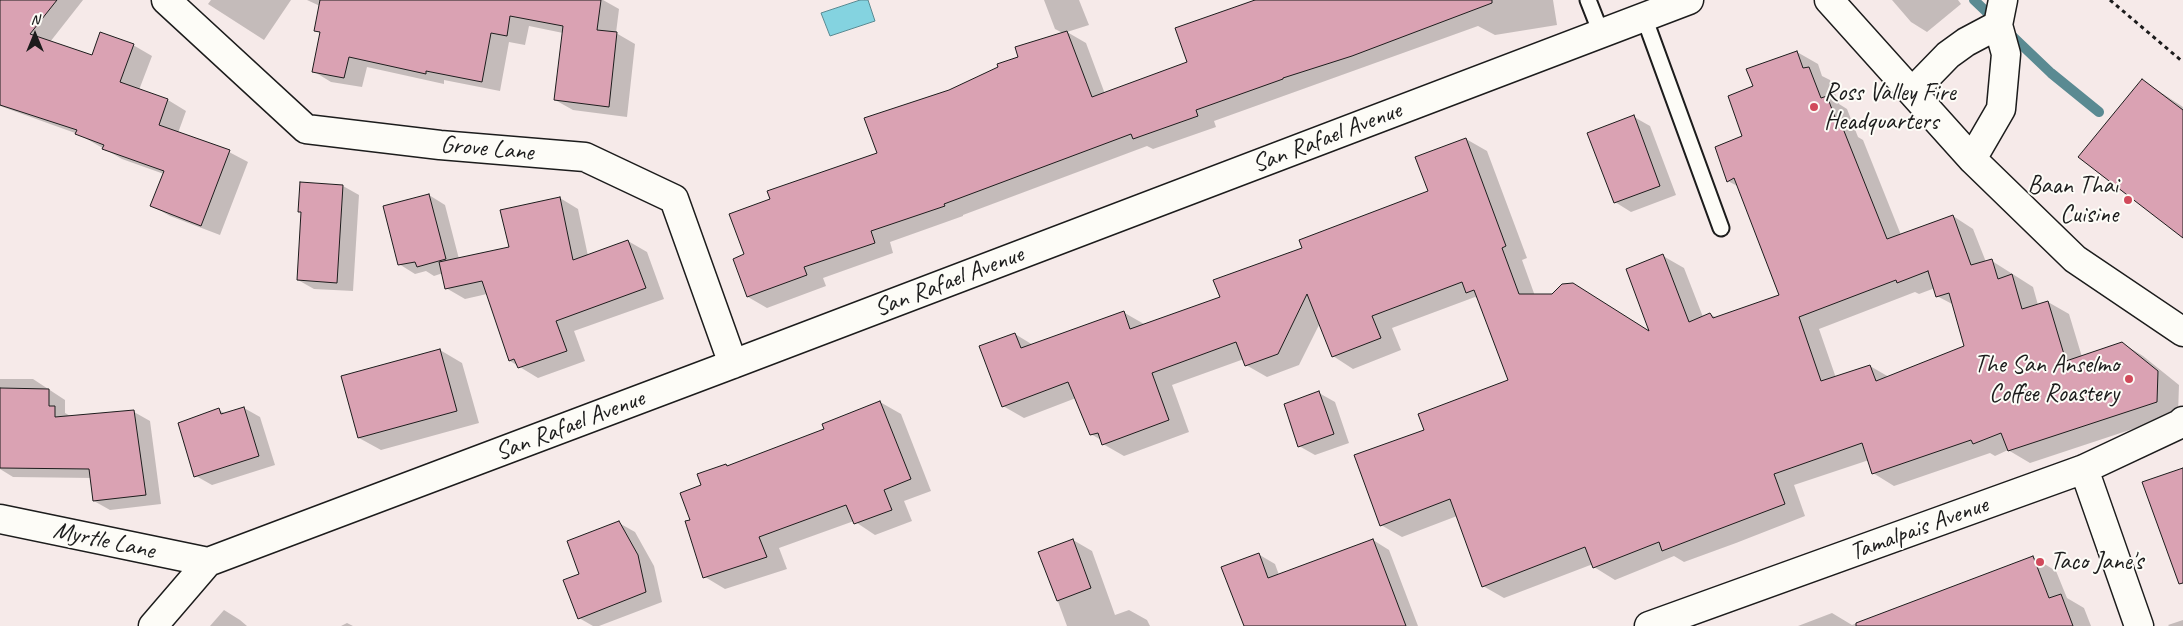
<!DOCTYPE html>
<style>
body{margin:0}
#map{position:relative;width:2183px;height:626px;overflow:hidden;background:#f6eae9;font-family:Caveat,sans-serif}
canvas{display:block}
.north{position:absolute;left:10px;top:10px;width:50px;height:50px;-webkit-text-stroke:4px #fdfcf7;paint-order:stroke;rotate:0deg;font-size:14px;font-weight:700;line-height:20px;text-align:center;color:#1c1c1c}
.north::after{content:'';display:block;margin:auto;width:18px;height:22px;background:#1c1c1c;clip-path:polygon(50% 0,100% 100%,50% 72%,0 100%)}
</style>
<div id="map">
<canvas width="2183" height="626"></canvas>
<div class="north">N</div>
</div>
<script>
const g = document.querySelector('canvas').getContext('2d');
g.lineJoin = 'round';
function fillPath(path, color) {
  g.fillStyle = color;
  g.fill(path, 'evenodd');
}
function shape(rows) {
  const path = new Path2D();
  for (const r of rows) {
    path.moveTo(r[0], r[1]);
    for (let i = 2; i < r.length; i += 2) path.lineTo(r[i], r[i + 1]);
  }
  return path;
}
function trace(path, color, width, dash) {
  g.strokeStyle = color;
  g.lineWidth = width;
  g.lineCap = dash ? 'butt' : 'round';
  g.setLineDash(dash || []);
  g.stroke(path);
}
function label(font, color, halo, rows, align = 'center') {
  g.font = font + ' Caveat,sans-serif';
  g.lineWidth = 4;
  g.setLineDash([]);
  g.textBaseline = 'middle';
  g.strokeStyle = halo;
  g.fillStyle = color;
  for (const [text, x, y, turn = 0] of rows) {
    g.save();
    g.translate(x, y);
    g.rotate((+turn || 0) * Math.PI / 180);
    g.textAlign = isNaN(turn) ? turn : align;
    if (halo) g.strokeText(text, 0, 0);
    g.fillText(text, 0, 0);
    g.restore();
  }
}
const water = shape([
 [860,0,868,0,875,21,830,36,821,13,860,0]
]);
const shadow = shape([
 [8,0,83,0,50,42,93,56,133,45,152,56,139,90,168,100,186,111,178,133,229,152,248,162,220,235,170,216,152,206,164,174,122,159,78,134,0,106,0,10],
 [211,0,291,0,264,40,208,4],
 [307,0,603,0,619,9,616,33,635,44,627,117,573,110,555,100,563,33,529,26,525,45,509,42,500,91,444,80,444,84,367,67,362,87,331,82,313,71,321,33,315,30,320,6],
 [1044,0,1079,0,1089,25,1067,32,1086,43,1105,94,1189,62,1259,0,1553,0,1557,25,1495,35,1478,26,1214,121,1216,127,1153,149,1147,146,963,215,963,216,890,242,893,253,823,278,826,286,767,308,748,297,746,255,772,199,878,153,950,92,1020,58,1063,33,1055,29],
 [1892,0,1958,0,1961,4,1927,32,1911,22],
 [1797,52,1818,64,1822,76,1830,80,1839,104,1847,109,1858,137,1863,140,1901,235,1953,216,1973,229,1986,262,1992,261,2033,287,2038,305,2048,302,2069,314,2082,357,2122,343,2143,356,2179,385,2178,414,2030,463,2008,450,1995,456,1990,453,1894,486,1873,473,1869,460,1794,485,1805,516,1736,543,1684,562,1674,556,1615,580,1594,567,1593,564,1504,598,1483,586,1457,516,1402,537,1381,525,1425,430,1510,381,1479,299,1475,297,1392,328,1401,350,1353,369,1333,356,1320,323,1299,365,1267,377,1246,365,1244,359,1172,385,1189,432,1124,456,1103,444,1101,440,1091,434,1076,398,1024,418,1003,406,1015,334,1033,345,1123,312,1144,324,1222,298,1304,248,1429,192,1466,139,1487,151,1527,258,1522,260,1535,296,1651,333,1663,256,1684,268,1703,317,1710,314,1717,318,1781,296,1739,187,1728,181,1744,136,1754,87],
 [1935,288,1937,296,1954,305,1966,347,1889,377,1870,366,1836,378,1819,329,1915,292,1919,294],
 [2142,80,2183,107,2183,236],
 [1634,117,1650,126,1676,195,1631,212,1615,202],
 [343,186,359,195,353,291,314,289,298,280],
 [429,195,445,205,459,259,510,248,560,198,578,209,588,256,628,241,647,252,664,299,574,331,585,361,538,378,510,361,487,294,465,299,446,288,443,273,434,276,426,271,415,274,399,264],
 [440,350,462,363,479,423,381,450,359,438],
 [0,379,33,379,65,400,65,413,72,417,134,412,150,421,161,504,110,510,94,501,92,478,13,477,0,469],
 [1319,393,1335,402,1349,443,1315,455,1299,446],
 [880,402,901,414,931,491,904,501,912,521,875,535,854,521,779,548,787,569,725,589,705,577,691,520,702,486,726,465,729,466,826,430],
 [244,408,260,417,275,465,212,485,196,476,219,410,226,414],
 [619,523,635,532,654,566,662,602,599,626,593,626,579,618,581,574],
 [1073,540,1092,551,1115,615,1129,610,1147,620,1150,626,1067,626,1040,553],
 [1373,540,1389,550,1418,626,1245,626,1258,554,1275,564,1279,575],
 [2033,557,2056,571,2067,598,2084,608,2091,626,1798,626,1832,613,1852,625],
 [224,610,240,620,247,626,210,626],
 [2183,620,2183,626,2169,626,2168,625],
 [347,623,353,626,341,626]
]);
const stream = shape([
 [1974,0,1995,20],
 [2008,32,2051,73,2099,112]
]);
const building = shape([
 [0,0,57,0,30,34,92,55,100,32,134,44,120,82,168,99,159,125,230,150,201,226,150,206,164,171,102,149,104,145,75,134,77,130,0,105,0,0],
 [320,0,601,0,597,30,617,32,609,107,554,100,563,26,510,16,507,36,491,33,482,82,426,71,426,74,349,57,344,78,312,72,320,32,314,31,320,0],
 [1255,0,1492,0,1492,3,1352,56,1283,78,1283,79,1196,110,1198,116,1133,139,1131,134,944,204,945,206,871,231,875,243,804,267,807,275,747,297,733,259,744,254,729,214,770,199,767,191,877,153,864,118,949,90,998,67,997,64,1018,57,1015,47,1067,31,1092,97,1187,62,1175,28,1255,0],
 [1797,51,1803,68,1809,67,1821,98,1827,96,1839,128,1842,126,1887,239,1953,215,1971,265,1992,259,1998,279,2012,274,2022,309,2048,301,2066,361,2122,342,2158,371,2157,402,2008,451,2001,433,1973,444,1971,440,1872,474,1862,443,1774,474,1785,504,1714,531,1662,551,1659,542,1593,568,1585,547,1482,587,1450,499,1380,526,1354,455,1424,430,1418,414,1508,380,1474,290,1466,293,1462,282,1372,316,1381,338,1332,357,1307,294,1278,354,1245,366,1236,342,1152,373,1169,420,1102,445,1098,433,1090,435,1068,382,1002,407,979,346,1015,333,1021,348,1124,311,1130,329,1220,297,1213,280,1302,248,1299,240,1428,191,1415,157,1466,138,1506,246,1502,248,1519,294,1552,294,1562,284,1573,283,1649,331,1626,269,1663,254,1689,322,1710,313,1713,318,1779,295,1734,178,1727,182,1715,147,1742,136,1728,96,1753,86,1746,69,1797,51],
 [1928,271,1936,297,1949,293,1964,346,1876,381,1870,365,1821,381,1799,317,1896,280,1897,283,1928,271],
 [2142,79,2183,110,2183,238,2078,157,2142,79],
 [1634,115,1660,186,1614,203,1587,133,1634,115],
 [300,182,343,185,337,283,297,280,301,212,298,212,300,182],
 [429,194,446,259,417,267,415,262,398,265,383,206,429,194],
 [560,197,573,260,628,240,646,288,556,321,567,351,518,368,514,359,509,361,482,281,445,289,439,262,509,247,500,210,560,197],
 [440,349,457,411,358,438,341,376,440,349],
 [0,388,49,389,49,406,55,406,55,417,134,410,146,495,93,501,89,469,0,468,0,388],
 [1319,391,1334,434,1298,447,1284,404,1319,391],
 [880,401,911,479,884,490,892,510,854,524,846,505,759,537,767,557,703,578,685,521,690,520,680,493,701,485,697,474,726,464,727,466,824,429,822,424,880,401],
 [244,407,259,456,194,477,178,423,219,408,221,414,244,407],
 [2183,468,2183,583,2179,584,2142,482,2183,468],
 [619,521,638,555,646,592,578,619,563,580,579,574,567,541,619,521],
 [1073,539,1091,588,1057,601,1038,552,1073,539],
 [1373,539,1406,626,1244,626,1221,567,1259,553,1268,578,1373,539],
 [2033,556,2049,598,2061,594,2073,626,1856,626,1856,623,2033,556]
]);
const path = shape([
 [2110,0,2183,62]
]);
const lane = shape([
 [1588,0,1601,33],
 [1644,17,1721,228]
]);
const street = shape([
 [166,0,306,129,440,145,585,157,674,199,733,364],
 [2084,469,2139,626],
 [0,519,208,562],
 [153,626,208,562,733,364,1689,0],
 [1649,626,2084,469,2180,424,2183,421]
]);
const secondary = shape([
 [1829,0,1972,159,2075,259,2183,332],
 [1912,92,1948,55,1966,42,1998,25],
 [1972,159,2001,109,2006,54,1998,25,2003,0]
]);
const markers = [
 [1814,107,5,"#d1495b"],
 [2128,200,5,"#d1495b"],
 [2129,379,5,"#d1495b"],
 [2040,562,5,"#d1495b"]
];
const poiNames = [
 ["Ross Valley Fire",1824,93],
 ["Headquarters",1824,122],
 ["Baan Thai",2118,186,"right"],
 ["Cuisine",2118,215,"right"],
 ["The San Anselmo",2119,365,"right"],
 ["Coffee Roastery",2119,394,"right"],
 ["Taco Jane's",2050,562]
];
const streetNames = [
 ["San Rafael Avenue",1327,138,-21],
 ["Grove Lane",487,149,5],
 ["San Rafael Avenue",949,282,-21],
 ["San Rafael Avenue",570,426,-21],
 ["Tamalpais Avenue",1919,529,-20],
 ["Myrtle Lane",104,541,12]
];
fillPath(water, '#84d3e0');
trace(water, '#5a8a92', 1);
fillPath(shadow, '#0003');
trace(stream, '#5a8a92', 10);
fillPath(building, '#daa2b3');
trace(building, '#1c1c1c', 1);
trace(lane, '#1c1c1c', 19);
trace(street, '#1c1c1c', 31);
trace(secondary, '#1c1c1c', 31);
trace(path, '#1c1c1c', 3, [4, 4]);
trace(lane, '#fdfcf7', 15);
trace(street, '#fdfcf7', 28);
trace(secondary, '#fdfcf7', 28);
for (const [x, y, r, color] of markers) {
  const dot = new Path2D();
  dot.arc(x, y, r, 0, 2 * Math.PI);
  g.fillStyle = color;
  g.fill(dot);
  trace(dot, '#fdfcf7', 2);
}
label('25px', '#1c1c1c', '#fdfcf7', poiNames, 'left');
label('25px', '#1c1c1c', '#fdfcf7', streetNames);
</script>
